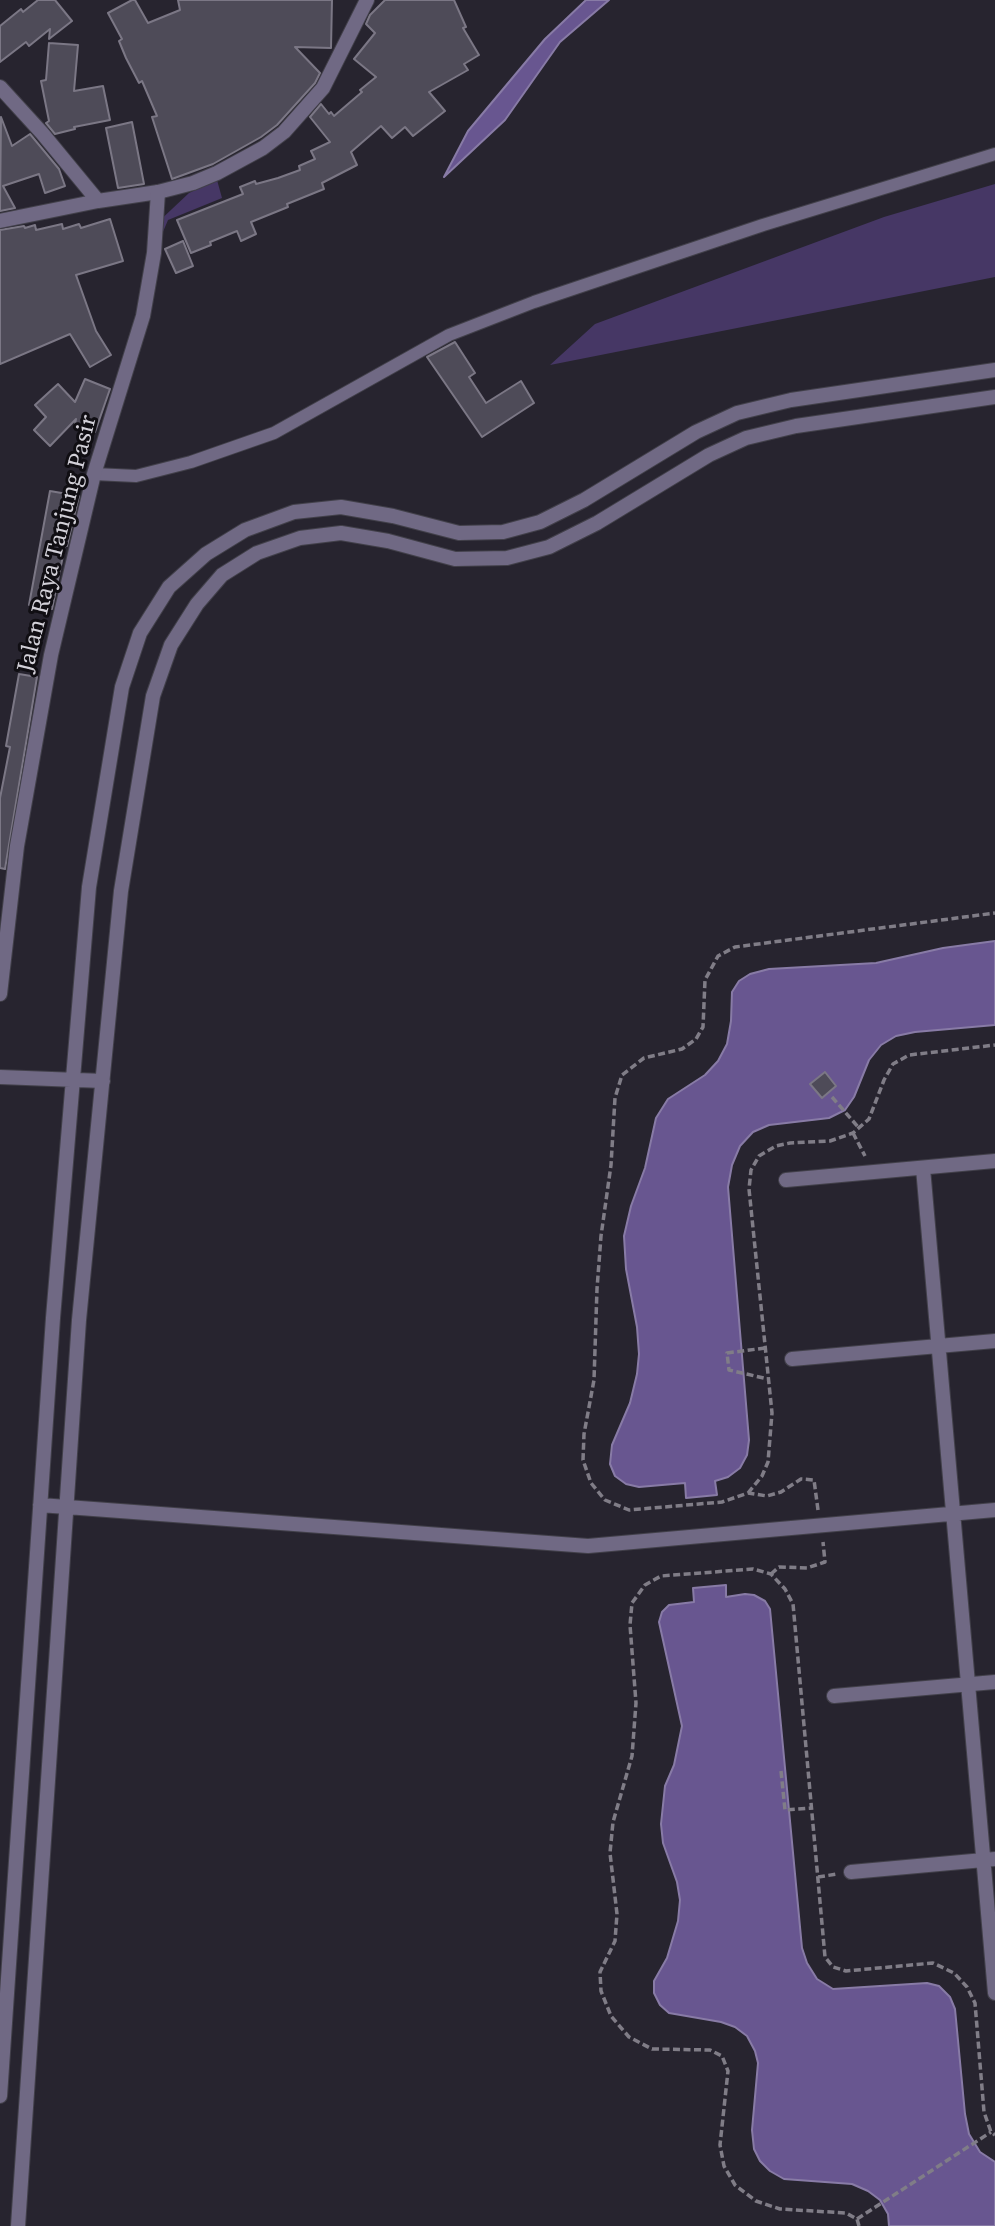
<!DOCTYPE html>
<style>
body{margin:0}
canvas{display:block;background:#27242f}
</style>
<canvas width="995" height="2226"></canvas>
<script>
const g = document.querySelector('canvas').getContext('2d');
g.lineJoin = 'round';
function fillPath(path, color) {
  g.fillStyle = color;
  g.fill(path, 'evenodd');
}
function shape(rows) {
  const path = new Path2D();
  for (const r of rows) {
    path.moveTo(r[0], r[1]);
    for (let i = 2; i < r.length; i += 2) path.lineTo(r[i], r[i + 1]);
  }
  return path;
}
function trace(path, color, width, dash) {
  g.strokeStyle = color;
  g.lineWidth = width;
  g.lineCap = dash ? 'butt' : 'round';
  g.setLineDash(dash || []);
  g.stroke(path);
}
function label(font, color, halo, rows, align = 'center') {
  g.font = font + ' "Source Serif 4",serif';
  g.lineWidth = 6;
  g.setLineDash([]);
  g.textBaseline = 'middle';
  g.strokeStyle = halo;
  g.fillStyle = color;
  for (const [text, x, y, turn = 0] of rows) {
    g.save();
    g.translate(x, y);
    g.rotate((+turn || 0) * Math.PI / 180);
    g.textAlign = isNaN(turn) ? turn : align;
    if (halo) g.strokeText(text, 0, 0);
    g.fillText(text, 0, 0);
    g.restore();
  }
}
const green = shape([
 [217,180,222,198,168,220,154,253,155,225,189,193],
 [995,184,995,277,550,365,595,324,884,217]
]);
const water = shape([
 [586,0,609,0,560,42,505,120,444,177,468,131,545,39,586,0],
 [995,941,995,1025,915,1032,896,1036,881,1045,869,1060,854,1097,845,1110,829,1118,769,1125,753,1132,740,1146,732,1165,728,1187,749,1440,747,1455,740,1468,728,1477,715,1481,717,1495,686,1498,685,1483,639,1487,626,1484,615,1476,610,1464,612,1445,630,1403,637,1374,639,1354,637,1327,626,1269,624,1236,631,1206,645,1168,656,1118,668,1099,705,1075,718,1061,727,1044,731,1021,732,992,739,981,750,974,769,969,876,963,943,948,995,941],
 [726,1585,726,1597,745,1594,754,1595,765,1601,770,1609,802,1948,807,1963,817,1979,833,1989,927,1983,939,1986,950,1997,955,2009,965,2114,969,2134,980,2152,995,2162,995,2226,889,2226,888,2214,880,2200,868,2191,852,2184,784,2179,770,2171,760,2161,754,2149,752,2130,758,2063,755,2051,747,2036,735,2027,721,2022,669,2013,660,2005,654,1993,654,1981,667,1958,678,1921,680,1900,677,1882,663,1843,661,1824,665,1786,674,1765,682,1726,659,1622,662,1612,669,1605,694,1602,693,1588,726,1585]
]);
const building = shape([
 [38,0,55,0,72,21,49,39,50,29,29,46,26,42,0,62,0,26,21,9,23,12,38,0],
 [132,0,135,0,148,23,180,10,178,0,332,0,331,48,295,47,320,73,315,83,277,125,261,137,213,164,172,179,152,117,157,116,142,81,139,83,126,58,119,41,122,39,108,13,132,0],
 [385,0,454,0,466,27,463,28,479,55,464,64,468,70,429,92,445,111,413,136,405,127,392,138,381,126,351,152,357,165,322,183,324,189,287,204,288,207,251,222,256,234,241,241,237,231,210,242,211,245,191,253,177,220,243,194,240,187,255,181,256,184,278,178,300,170,299,166,315,159,311,151,330,142,310,117,321,104,329,114,331,112,334,116,362,92,360,90,376,77,354,59,375,33,366,24,370,15,385,0],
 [49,43,78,45,74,91,103,86,110,120,74,127,75,129,55,134,46,123,49,121,41,81,46,80,49,43],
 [1,117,12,146,30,134,59,169,65,186,45,193,39,174,3,186,15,208,0,211,1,117],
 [132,122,144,184,118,188,106,128,132,122],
 [110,219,123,261,76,275,96,331,111,355,90,367,70,334,0,364,0,230,24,226,25,228,35,225,36,230,62,224,63,229,79,224,81,228,110,219],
 [183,241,193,266,176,273,165,249,183,241],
 [455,342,475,373,469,377,486,403,521,381,534,403,482,437,427,357,455,342],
 [85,379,110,389,95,432,75,424,76,419,50,446,34,430,46,417,35,405,58,384,75,402,85,379],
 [50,491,79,496,67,546,65,546,52,609,29,605,50,491],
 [19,674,37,677,5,869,0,868,0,798,10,747,6,746,19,674],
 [825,1072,836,1086,822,1098,810,1084,825,1072]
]);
const path = shape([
 [832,1097,859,1128],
 [853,1133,865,1156],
 [765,1348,727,1353,729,1370,768,1379],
 [748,1493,762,1476,768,1462,772,1413,749,1189,751,1170,759,1156,776,1146,790,1143,830,1141,853,1133,869,1119,884,1080,893,1064,909,1055,995,1045],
 [818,1510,814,1480,801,1479,781,1492,767,1496,748,1493,722,1502,629,1510,605,1500,591,1483,583,1460,584,1434,594,1380,597,1289,601,1236,611,1165,615,1098,622,1075,644,1058,682,1049,696,1039,703,1027,705,980,718,956,735,947,995,913],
 [771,1574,779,1567,807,1568,825,1562,823,1542],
 [781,1771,785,1810,812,1808],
 [818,1877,837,1874],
 [857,2219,991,2132],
 [859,2226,857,2219,846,2213,780,2209,756,2201,735,2185,724,2166,720,2145,728,2071,722,2056,710,2050,652,2049,629,2037,611,2016,601,1991,600,1972,615,1941,617,1914,610,1853,613,1822,632,1756,636,1703,630,1625,632,1603,645,1585,661,1576,753,1569,771,1574,785,1589,793,1604,825,1957,833,1967,846,1971,933,1963,954,1973,967,1987,975,2003,984,2112,991,2132,995,2135]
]);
const service = shape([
 [94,474,136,476,191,462,274,433,449,335,534,302,763,225,995,154]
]);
const minor = shape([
 [0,87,42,133,98,201],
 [0,221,98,201,158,192,193,183,217,173,263,148,284,132,323,88,367,0],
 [0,1077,103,1081],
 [923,1168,995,1993],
 [786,1180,995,1161],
 [792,1359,995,1341],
 [40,1505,588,1546,995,1510],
 [834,1696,995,1682],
 [851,1872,995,1859],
 [0,2096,53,1318,89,887,122,687,140,633,169,587,206,554,245,530,294,512,341,507,393,516,459,533,503,532,540,522,584,500,696,432,737,413,791,400,995,370],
 [18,2226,79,1320,121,891,153,696,171,645,197,604,222,575,257,553,300,538,341,533,388,541,455,559,507,558,549,547,597,523,709,455,746,438,796,426,995,397]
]);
const tertiary = shape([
 [0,994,17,846,51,655,94,474,143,316,154,253,158,192]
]);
const streetNames = [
 ["Jalan Raya Tanjung Pasir",58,544,-76]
];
fillPath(green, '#463765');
fillPath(water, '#685690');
trace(water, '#887ba6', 2);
fillPath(building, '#4e4b58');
trace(building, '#7b7785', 2);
trace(service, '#42404a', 14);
trace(minor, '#42404a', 16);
trace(tertiary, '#42404a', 16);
trace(path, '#807d87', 3.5, [7, 3.5]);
trace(service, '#706984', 12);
trace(minor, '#706984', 14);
trace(tertiary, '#706984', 14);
label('24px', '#d2d0d8', '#100e13', streetNames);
</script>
